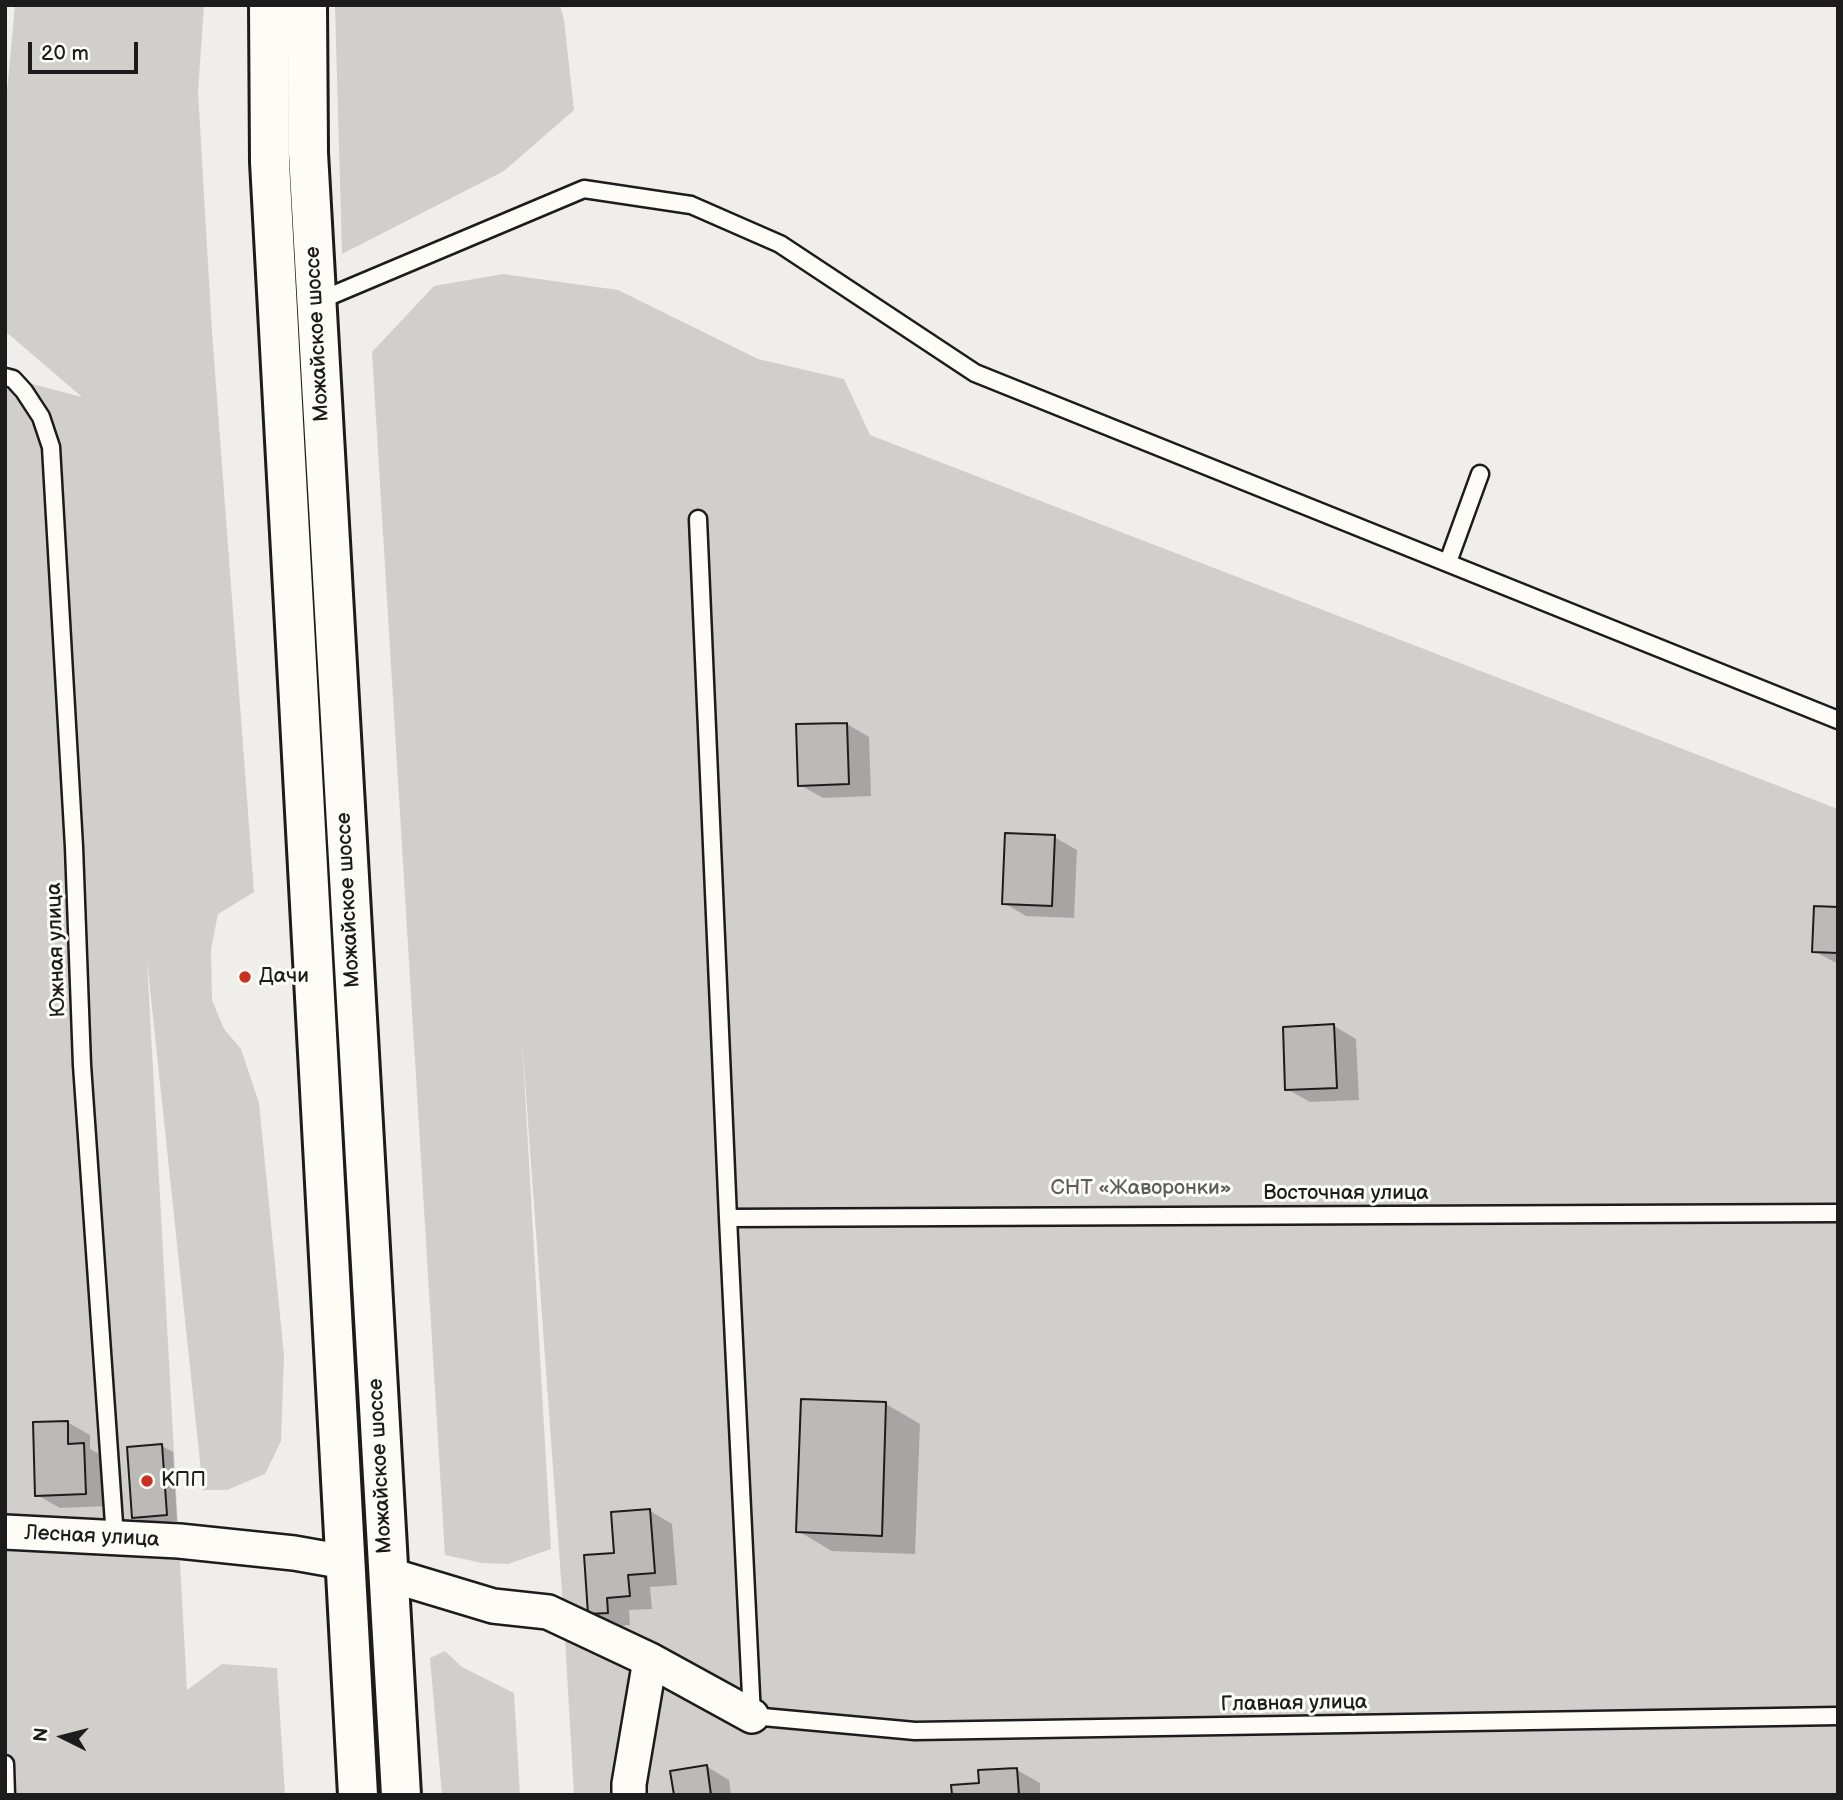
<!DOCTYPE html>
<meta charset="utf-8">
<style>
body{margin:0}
#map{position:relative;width:1843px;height:1800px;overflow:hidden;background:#f0eeea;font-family:"Balsamiq Sans",sans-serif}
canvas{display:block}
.frame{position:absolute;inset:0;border:7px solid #1c1c1c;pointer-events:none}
.north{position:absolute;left:28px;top:1702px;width:70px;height:70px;-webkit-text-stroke:5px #fdfcf7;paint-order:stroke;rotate:276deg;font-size:19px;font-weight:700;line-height:28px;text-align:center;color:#1c1c1c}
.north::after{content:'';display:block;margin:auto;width:24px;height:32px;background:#1c1c1c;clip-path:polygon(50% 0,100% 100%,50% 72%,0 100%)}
.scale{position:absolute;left:28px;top:42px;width:110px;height:32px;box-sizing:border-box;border:4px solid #1c1c1c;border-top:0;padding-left:9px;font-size:21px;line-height:24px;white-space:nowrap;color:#1c1c1c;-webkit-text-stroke:5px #fdfcf7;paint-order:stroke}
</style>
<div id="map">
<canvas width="1843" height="1800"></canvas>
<div class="frame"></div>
<div class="north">N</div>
<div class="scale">20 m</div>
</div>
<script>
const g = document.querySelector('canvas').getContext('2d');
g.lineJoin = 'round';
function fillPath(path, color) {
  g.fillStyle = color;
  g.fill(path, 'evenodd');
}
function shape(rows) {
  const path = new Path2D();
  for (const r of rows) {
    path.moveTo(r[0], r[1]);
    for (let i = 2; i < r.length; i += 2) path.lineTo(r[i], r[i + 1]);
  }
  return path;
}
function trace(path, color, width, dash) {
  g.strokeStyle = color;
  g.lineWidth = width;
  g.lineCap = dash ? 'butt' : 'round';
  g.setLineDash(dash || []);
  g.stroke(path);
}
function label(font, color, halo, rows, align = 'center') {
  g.font = font + ' "Balsamiq Sans",sans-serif';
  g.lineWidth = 6;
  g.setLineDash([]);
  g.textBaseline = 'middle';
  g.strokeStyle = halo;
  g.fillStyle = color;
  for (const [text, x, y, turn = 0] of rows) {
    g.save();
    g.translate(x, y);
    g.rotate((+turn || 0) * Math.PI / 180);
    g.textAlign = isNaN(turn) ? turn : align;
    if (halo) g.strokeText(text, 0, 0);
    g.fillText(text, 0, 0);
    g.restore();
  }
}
const green = shape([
 [15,5,204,5,198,92,212,332,254,892,218,914,211,949,212,1000,224,1029,241,1049,259,1103,284,1356,281,1441,265,1474,227,1490,203,1490,147,960,187,1690,222,1664,277,1668,285,1795,5,1795,5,377,82,397,5,331,5,113],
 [335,5,560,5,564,20,574,110,504,171,342,254],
 [503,274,618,290,758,359,844,379,870,435,1838,809,1838,1795,574,1795,564,1620,522,1039,551,1549,508,1564,482,1563,445,1555,372,352,434,286],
 [445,1651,462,1667,514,1693,520,1795,442,1795,430,1658]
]);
const shadow = shape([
 [847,724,869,737,871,796,823,798,800,785],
 [1054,837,1077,850,1074,918,1026,916,1004,903],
 [1838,909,1838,964,1814,951],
 [1334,1026,1356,1039,1359,1100,1310,1102,1287,1089],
 [886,1404,920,1424,915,1554,832,1551,798,1531],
 [67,1422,90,1435,90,1449,107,1458,108,1506,60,1508,37,1495],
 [162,1446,173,1452,177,1521,145,1523,134,1517],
 [650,1511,672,1524,677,1585,650,1587,652,1609,629,1610,630,1625,613,1627,590,1613,616,1554],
 [706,1766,729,1780,731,1795,676,1795],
 [1017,1770,1040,1783,1040,1795,954,1795]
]);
const building = shape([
 [847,723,849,784,798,786,796,724,847,723],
 [1005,833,1055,835,1052,906,1002,904,1005,833],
 [1814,906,1838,907,1838,953,1812,952,1814,906],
 [1334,1024,1337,1088,1285,1090,1283,1027,1334,1024],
 [801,1399,886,1402,882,1536,796,1532,801,1399],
 [68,1421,68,1444,84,1443,86,1494,35,1496,33,1422,68,1421],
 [162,1444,167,1515,132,1518,127,1447,162,1444],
 [650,1509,655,1573,628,1575,630,1596,607,1598,608,1613,588,1614,584,1555,614,1553,611,1512,650,1509],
 [707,1765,711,1795,674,1795,670,1771,707,1765],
 [1017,1768,1019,1795,952,1795,951,1785,979,1783,978,1770,1017,1768]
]);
const service = shape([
 [316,302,584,189,691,205,780,244,975,373,1838,720],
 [5,377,13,379,24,391,41,417,51,447,74,847,82,1065,115,1538],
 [698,519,728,1218,752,1716,915,1731,1838,1716],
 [1448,562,1480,474],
 [728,1218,1838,1213],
 [5,1764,6,1795]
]);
const minor = shape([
 [5,1532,179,1541,294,1553,345,1562],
 [387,1574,493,1606,548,1612,650,1660,752,1716],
 [629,1795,629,1784,650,1660]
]);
const primary = shape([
 [269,5,270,162,358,1795],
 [307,5,308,153,401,1795]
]);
const markers = [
 [245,977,7,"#c8321e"],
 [147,1481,7,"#c8321e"]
];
const streetNames = [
 ["Можайское шоссе",318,334,-93],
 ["Можайское шоссе",349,900,-93],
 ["Южная улица",57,950,-92],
 ["Восточная улица",1346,1194],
 ["Можайское шоссе",381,1466,-93],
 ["Лесная улица",92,1537,3],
 ["Главная улица",1294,1704,-1]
];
const poiNames = [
 ["Дачи",259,977],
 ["КПП",161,1481]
];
const parkNames = [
 ["СНТ «Жаворонки»",1141,1189]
];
fillPath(green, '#d0cfcc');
fillPath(shadow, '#0003');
fillPath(building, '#bbbab6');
trace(building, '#1c1c1c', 2);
trace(service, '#1c1c1c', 21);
trace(minor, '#1c1c1c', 38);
trace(primary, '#1c1c1c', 44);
trace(service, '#fdfcf7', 16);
trace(minor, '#fdfcf7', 33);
trace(primary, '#fdfcf7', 38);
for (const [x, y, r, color] of markers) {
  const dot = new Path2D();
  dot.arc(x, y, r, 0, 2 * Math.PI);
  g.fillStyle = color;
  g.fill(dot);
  trace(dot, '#fdfcf7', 2.5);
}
label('21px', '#1c1c1c', '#fdfcf7', streetNames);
label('21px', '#1c1c1c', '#fdfcf7', poiNames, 'left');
label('21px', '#5b5b5a', '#fdfcf7', parkNames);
</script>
